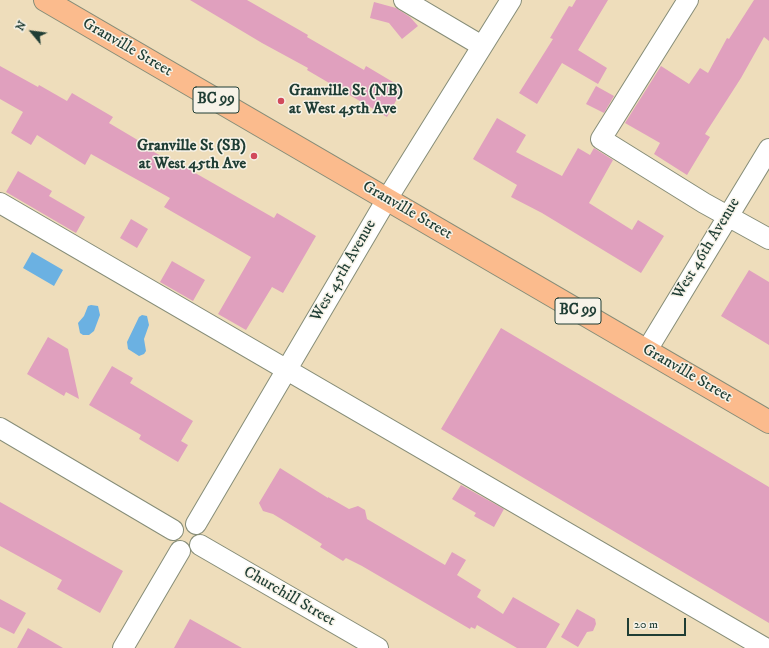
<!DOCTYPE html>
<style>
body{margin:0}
#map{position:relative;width:769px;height:648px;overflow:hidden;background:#edb;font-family:"IM FELL DW Pica",serif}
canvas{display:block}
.north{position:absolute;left:12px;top:12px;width:40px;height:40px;-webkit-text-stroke:3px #f7f3e8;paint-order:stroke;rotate:299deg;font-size:11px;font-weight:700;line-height:16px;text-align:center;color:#1f3d34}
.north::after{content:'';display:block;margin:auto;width:14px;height:18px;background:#1f3d34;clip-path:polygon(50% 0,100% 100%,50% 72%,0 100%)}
.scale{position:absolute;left:627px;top:618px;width:59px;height:18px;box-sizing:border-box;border:2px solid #1f3d34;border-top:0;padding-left:5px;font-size:12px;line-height:14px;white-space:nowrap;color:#1f3d34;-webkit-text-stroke:3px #f7f3e8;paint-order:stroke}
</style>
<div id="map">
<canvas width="769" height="648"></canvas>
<div class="north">N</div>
<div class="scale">20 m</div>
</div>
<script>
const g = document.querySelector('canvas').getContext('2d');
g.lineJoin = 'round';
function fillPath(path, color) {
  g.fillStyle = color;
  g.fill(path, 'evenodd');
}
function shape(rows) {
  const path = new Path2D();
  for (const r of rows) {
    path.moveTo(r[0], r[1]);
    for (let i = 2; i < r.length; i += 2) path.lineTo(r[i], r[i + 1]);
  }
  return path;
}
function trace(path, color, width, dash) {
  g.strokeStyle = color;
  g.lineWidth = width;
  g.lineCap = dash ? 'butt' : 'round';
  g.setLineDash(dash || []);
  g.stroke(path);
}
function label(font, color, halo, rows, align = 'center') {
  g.font = font + ' "IM FELL DW Pica",serif';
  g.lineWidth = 3;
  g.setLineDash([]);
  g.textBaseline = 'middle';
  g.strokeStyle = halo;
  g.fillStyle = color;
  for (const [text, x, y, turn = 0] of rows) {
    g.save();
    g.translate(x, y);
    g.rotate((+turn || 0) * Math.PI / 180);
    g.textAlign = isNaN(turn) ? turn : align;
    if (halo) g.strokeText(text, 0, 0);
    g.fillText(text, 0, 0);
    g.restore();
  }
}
const water = shape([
 [32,252,63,270,54,286,23,268],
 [91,305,98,306,100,315,94,331,89,335,83,335,80,333,78,323,84,316,88,306],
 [142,315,147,316,149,325,144,339,146,351,144,354,139,356,128,349,127,342,139,317]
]);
const building = shape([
 [190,0,247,0,308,35,307,37,364,70,366,66,403,88,387,117,307,70,308,68,262,43],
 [576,0,608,0,578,50,607,68,598,84,562,63,537,104,519,93,553,39,550,38,569,6,572,7],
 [754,0,769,0,769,41,764,37,741,78,705,134,710,137,687,175,654,154,660,143,625,123,661,66,689,84,700,68,708,73,727,38,729,39],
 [374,2,396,8,410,17,418,26,402,39,389,23,370,18],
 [0,66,38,87,39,85,67,101,72,93,113,117,109,123,141,142,140,144,168,160,169,158,274,218,277,213,316,236,283,293,272,287,246,330,218,314,251,257,164,207,170,198,91,154,85,165,37,135,31,145,11,133,23,112,0,99],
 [596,86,614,96,604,113,586,104],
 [497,118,526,135,516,152,562,176,578,148,590,155,594,148,613,160,589,203,632,230,638,220,664,236,641,273,542,213,511,197,517,185,473,159],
 [18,171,52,191,49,196,85,217,76,233,6,192],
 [131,219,148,229,137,248,120,238],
 [172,261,205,280,193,301,160,282],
 [749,270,769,282,769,345,721,316],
 [501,328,769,487,769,623,441,429],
 [48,337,68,349,79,399,66,392,64,396,27,374],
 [112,366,133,378,130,383,193,421,181,441,188,445,178,462,139,439,141,435,89,405],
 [280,468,328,498,328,497,349,509,358,506,365,510,367,519,445,565,452,552,466,560,457,575,481,590,477,597,503,614,513,597,560,624,546,648,517,648,477,625,475,629,471,627,470,629,362,566,346,558,343,561,320,547,322,544,306,534,273,514,263,511,259,503],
 [461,485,504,509,494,527,474,516,476,513,452,499],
 [0,502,123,571,100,613,57,589,62,580,0,546],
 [0,599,26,613,14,634,0,627],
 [577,609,595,619,596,624,593,631,587,632,578,647,561,637],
 [190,619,242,648,174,648],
 [28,628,63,648,17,648]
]);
const minor = shape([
 [404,0,482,46],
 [688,0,601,139,704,203,769,239],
 [0,203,765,648],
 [647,350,769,149],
 [0,428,173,530],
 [196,524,387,199,511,0],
 [200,545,378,648],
 [123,648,180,551]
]);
const highway = shape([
 [45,0,769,422]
]);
const markers = [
 [281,101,4,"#d1495b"],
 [254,156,4,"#d1495b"]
];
const shields = [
 [216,100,46],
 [578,311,46]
];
const shieldNames = [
 ["BC 99",216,100],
 ["BC 99",578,311]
];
const streetNames = [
 ["Granville Street",127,48,30],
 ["Granville Street",407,211,30],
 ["West 46th Avenue",707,249,-59],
 ["West 45th Avenue",344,271,-60],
 ["Granville Street",687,374,30],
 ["Churchill Street",289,597,30]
];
const poiNames = [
 ["Granville St (NB)",289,92],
 ["at West 45th Ave",289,110],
 ["Granville St (SB)",246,147,"right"],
 ["at West 45th Ave",246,165,"right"]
];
fillPath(water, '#6bb1e2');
fillPath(building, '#e0a0be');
trace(minor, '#868d78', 22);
trace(highway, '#868d78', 24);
trace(minor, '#fff', 20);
trace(highway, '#fbbb8d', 22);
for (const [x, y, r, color] of markers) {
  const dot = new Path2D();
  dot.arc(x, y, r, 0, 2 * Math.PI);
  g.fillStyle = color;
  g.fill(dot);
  trace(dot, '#f7f3e8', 1.5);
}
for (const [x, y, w] of shields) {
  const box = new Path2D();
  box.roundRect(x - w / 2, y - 13, w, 26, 3);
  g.fillStyle = '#f7f3e8';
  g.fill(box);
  trace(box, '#1f3d34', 1);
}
label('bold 15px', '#1f3d34', null, shieldNames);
label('16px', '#1f3d34', '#f7f3e8', streetNames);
label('bold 16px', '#1f3d34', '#f7f3e8', poiNames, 'left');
</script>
